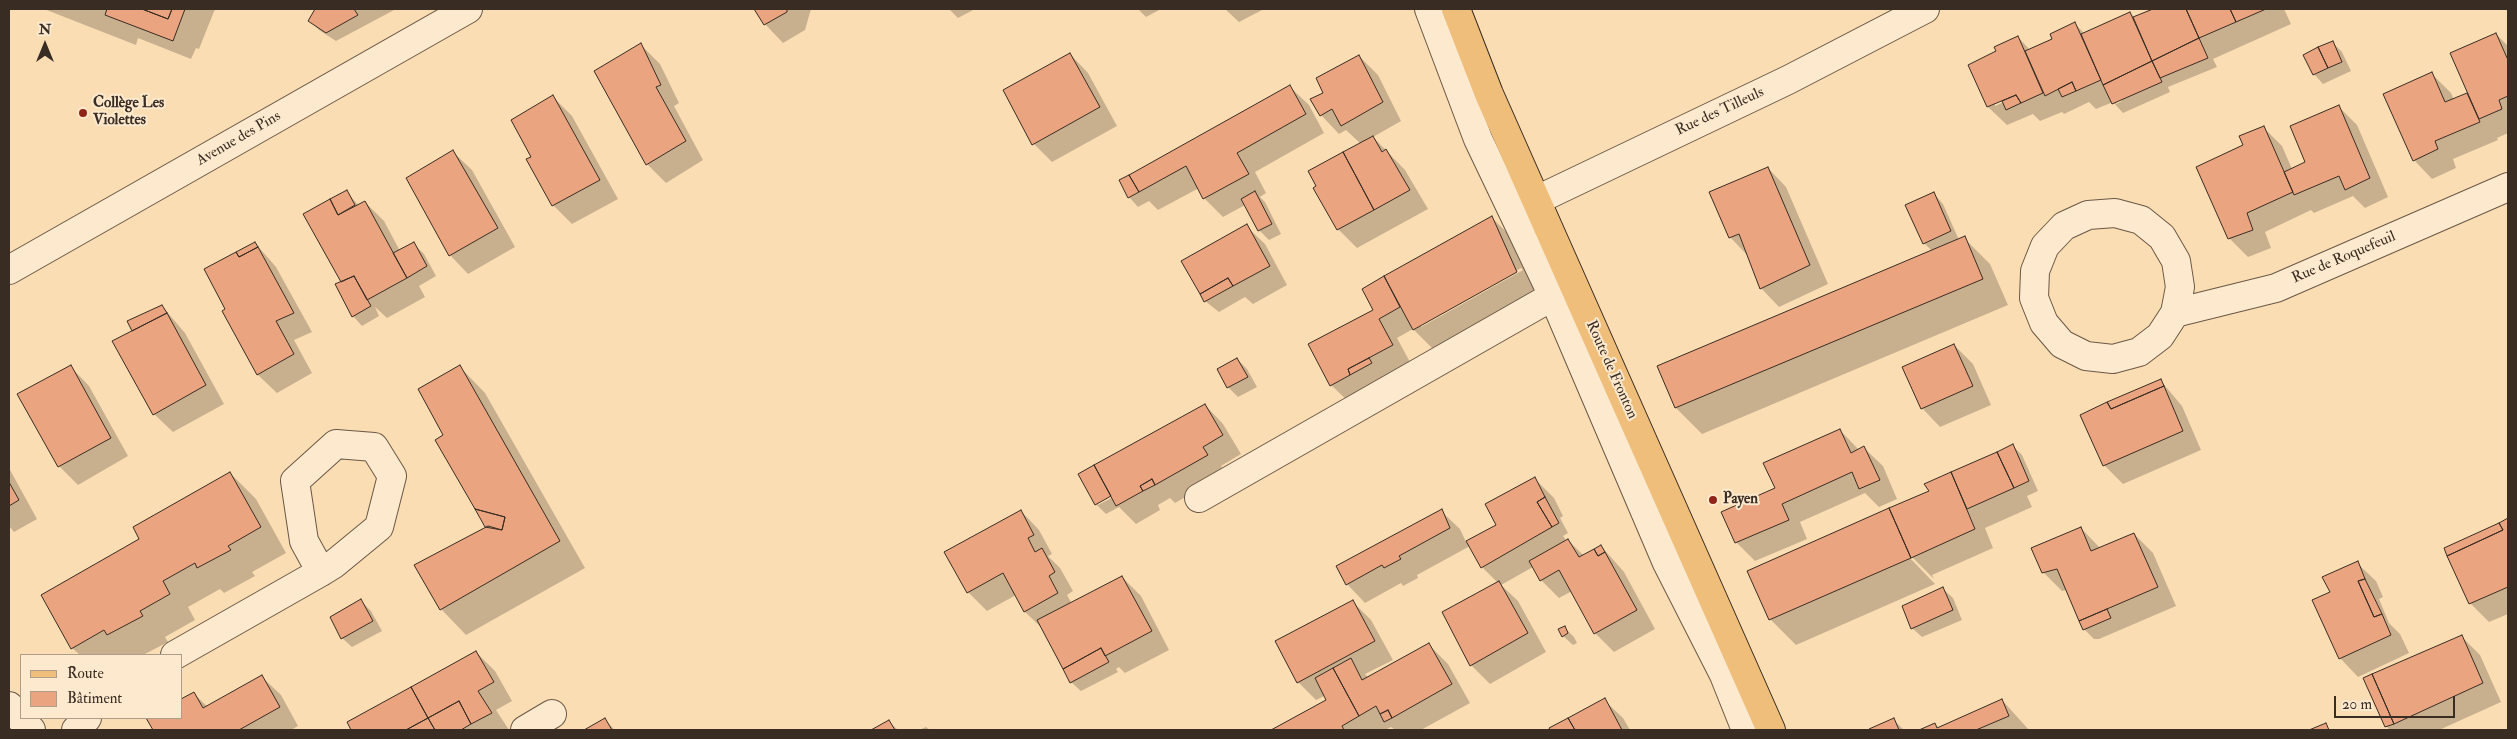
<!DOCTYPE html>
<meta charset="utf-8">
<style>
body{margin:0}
#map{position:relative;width:2517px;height:739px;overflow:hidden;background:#fbddb3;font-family:"IM FELL Double Pica",serif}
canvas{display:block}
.frame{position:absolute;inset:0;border:10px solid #392c22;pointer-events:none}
.legend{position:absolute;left:20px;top:654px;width:162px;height:65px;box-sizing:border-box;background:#fce9ce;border:1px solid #ae9d89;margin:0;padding:6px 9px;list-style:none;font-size:15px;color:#392c22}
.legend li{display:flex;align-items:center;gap:10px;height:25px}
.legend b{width:25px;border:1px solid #ae9d89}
.north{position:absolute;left:20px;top:20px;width:50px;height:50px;-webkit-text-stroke:4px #fce9ce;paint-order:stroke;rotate:0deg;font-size:14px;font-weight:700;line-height:20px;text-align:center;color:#392c22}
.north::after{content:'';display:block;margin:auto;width:18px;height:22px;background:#392c22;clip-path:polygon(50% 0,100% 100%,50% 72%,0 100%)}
.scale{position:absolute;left:2334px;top:696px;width:121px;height:22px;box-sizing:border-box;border:2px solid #392c22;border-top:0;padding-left:6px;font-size:15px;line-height:18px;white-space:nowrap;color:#392c22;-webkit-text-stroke:4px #fce9ce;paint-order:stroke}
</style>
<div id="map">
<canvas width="2517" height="739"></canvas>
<div class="frame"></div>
<ul class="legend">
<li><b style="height:6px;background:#eebe7a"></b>Route</li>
<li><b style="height:14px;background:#eba480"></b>Bâtiment</li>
</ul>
<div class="north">N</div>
<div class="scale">20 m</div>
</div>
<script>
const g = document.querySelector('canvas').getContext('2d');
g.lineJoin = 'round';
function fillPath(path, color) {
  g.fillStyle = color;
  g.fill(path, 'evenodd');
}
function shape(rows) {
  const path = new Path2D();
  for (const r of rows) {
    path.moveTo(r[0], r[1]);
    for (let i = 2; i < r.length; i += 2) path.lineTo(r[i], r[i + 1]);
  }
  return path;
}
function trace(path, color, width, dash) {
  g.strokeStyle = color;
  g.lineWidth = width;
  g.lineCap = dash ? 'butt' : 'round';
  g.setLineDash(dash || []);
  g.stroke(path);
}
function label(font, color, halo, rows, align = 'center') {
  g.font = font + ' "IM FELL Double Pica",serif';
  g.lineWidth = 4;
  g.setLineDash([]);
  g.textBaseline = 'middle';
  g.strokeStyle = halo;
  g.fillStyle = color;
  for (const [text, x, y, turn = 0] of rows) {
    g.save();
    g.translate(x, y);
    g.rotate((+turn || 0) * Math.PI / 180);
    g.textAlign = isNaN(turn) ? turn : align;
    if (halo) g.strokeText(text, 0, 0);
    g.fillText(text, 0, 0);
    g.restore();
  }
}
const shadow = shape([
 [44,9,215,9,199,49,196,48,191,59,138,38,136,45],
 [316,9,396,9,336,41,319,30,310,21],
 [756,9,811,9,805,30,783,43,765,24],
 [949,9,975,9,958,18],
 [1138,9,1161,9,1146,17],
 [1225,9,1264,9,1239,22],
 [2156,9,2284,9,2291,24,2213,59,2217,67,2168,87,2170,92,2123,113,2113,102,2096,109,2089,102,2064,114,2062,112,2040,121,2033,114,2007,125,1988,107,1969,66,1997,52,2018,37,2030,50,2054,39,2075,24,2085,34,2130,13,2135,18],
 [2007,97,2008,100,1995,106,1995,103],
 [2120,99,2122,101,2116,104,2116,101],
 [2496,34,2508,46,2508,133,2497,138,2498,140,2453,159,2456,168,2432,179,2414,160,2432,74,2451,93,2454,100,2469,93],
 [2332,42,2342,52,2351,71,2323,84,2314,74],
 [641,45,660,64,679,103,674,106,703,160,666,183,647,164],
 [1070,54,1088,73,1117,126,1052,162,1034,144],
 [1359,56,1378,75,1401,121,1373,137,1405,170,1428,209,1357,248,1338,229,1361,144,1346,130,1339,134,1321,115,1325,94],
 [1290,87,1309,105,1324,133,1255,172,1266,193,1260,197,1265,202,1281,234,1269,240,1259,230,1245,205,1223,217,1204,198,1199,188,1158,210,1149,201,1138,207,1129,197],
 [553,97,572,116,618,199,572,224,553,205,533,157],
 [2338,106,2357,125,2388,197,2365,208,2353,196,2314,213,2311,210,2265,232,2271,248,2248,257,2229,238,2245,146,2263,127,2282,146,2292,169,2306,163],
 [453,152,472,170,515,247,468,274,450,255],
 [1768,168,1786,187,1828,284,1779,307,1761,288,1748,256,1730,237],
 [346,191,359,206,365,202,384,221,400,251,414,244,424,254,436,276,419,286,425,297,387,318,375,307,379,316,362,326,353,316,342,282,305,215],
 [1934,194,1943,204,1959,240,1964,238,1990,264,2008,305,1702,434,1676,408,1659,367,1932,251,1924,243],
 [1492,218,1518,243,1541,298,1439,355,1413,329,1397,338,1411,364,1350,403,1331,385,1375,310,1363,290],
 [1521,268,1523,270,1421,327,1421,324],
 [1246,226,1265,244,1287,285,1253,304,1245,297,1219,312,1205,301],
 [255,243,276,267,312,332,294,340,312,373,277,393,258,375,223,312,227,310],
 [162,306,185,333,224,404,173,432,154,414,134,331],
 [1954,345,1973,364,1991,405,1940,427,1922,408],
 [1237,359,1247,369,1257,387,1238,397,1228,387,1218,370],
 [71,367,89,386,128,456,78,485,59,466,19,395],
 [460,367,485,393,585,568,466,635,441,609,487,528],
 [2160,380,2182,406,2201,450,2123,484,2104,465],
 [1205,405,1223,424,1241,454,1221,466,1226,474,1175,503,1170,498,1158,505,1160,510,1136,524,1119,507,1106,514,1096,504,1080,474],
 [1116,492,1117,495,1098,505,1098,502],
 [1840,430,1859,450,1864,448,1883,466,1897,499,1879,507,1865,493,1800,522,1807,539,1755,561,1737,543,1723,513,1776,489],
 [2013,446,2022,455,2038,491,2027,496,2032,507,1985,528,1993,548,1932,575,1934,579,1911,556,1908,556,1935,584,1796,645,1770,619,1930,492,1925,485],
 [9,468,37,519,14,532,9,526],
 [230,473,256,499,286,553,252,572,255,576,224,593,220,589,188,607,195,620,165,637,168,642,143,655,80,655,72,648,141,539],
 [1535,479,1554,498,1563,516,1560,518,1568,533,1563,536,1567,541,1568,540,1584,556,1601,546,1624,572,1655,629,1614,652,1595,633,1572,591,1559,598,1541,580,1533,567,1501,585,1518,601,1546,652,1490,684,1471,665,1498,583,1482,567,1470,546,1417,575,1418,578,1403,586,1401,583,1365,603,1347,584,1441,511,1460,529,1466,542,1498,526],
 [1021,511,1039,530,1052,554,1048,556,1060,568,1073,591,1067,595,1072,604,1122,577,1141,596,1169,650,1125,673,1119,667,1116,669,1118,672,1081,691,1071,682,1044,630,1025,612,1016,595,987,611,968,592],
 [2508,520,2508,614,2489,622,2470,603,2446,548],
 [2081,528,2100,548,2134,534,2153,553,2176,606,2099,639,2094,639,2084,629,2067,590,2062,591,2043,572],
 [2357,563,2376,581,2383,597,2379,599,2389,623,2400,634,2409,653,2358,677,2340,658,2332,593],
 [1943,589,1953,598,1962,620,1922,637,1912,628],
 [361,601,371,611,382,631,352,647,342,638],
 [1353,602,1371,620,1393,660,1365,674,1369,678,1429,645,1448,664,1470,703,1421,730,1395,730,1391,727,1385,730,1273,730,1328,701,1324,696,1316,700,1298,682],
 [1564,627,1574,637,1577,643,1573,645,1563,636],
 [2461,636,2480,655,2501,702,2439,730,2390,730,2386,726],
 [476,652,495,671,512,701,496,710,509,730,353,730,349,723],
 [262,677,281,695,298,726,291,730,154,730,148,719,181,718,194,694,208,707],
 [1604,700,1623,718,1630,730,1551,729],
 [2002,700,2029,730,1922,730,1935,724,1939,728],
 [1893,719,1904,730,1871,730],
 [605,720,615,730,587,730],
 [889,722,898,730,874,730],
 [926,727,930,730,919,730]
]);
const building = shape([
 [107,9,142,9,168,19,172,9,185,9,173,41,105,15,107,9],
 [142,9,172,9,168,19,142,9],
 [315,9,354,9,358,15,326,33,308,21,315,9],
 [754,9,787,9,787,12,764,25,754,9],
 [2153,9,2186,9,2199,38,2152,61,2133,17,2153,9],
 [2186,9,2230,9,2236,22,2199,38,2186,9],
 [2230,9,2266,9,2236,22,2230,9],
 [2130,12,2152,61,2103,85,2081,34,2130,12],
 [2075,22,2101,80,2076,91,2072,82,2045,96,2025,51,2052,39,2050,34,2075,22],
 [2496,33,2508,60,2508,96,2499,100,2502,109,2479,119,2450,53,2496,33],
 [2018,36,2043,93,2021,103,2016,95,1987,107,1968,65,1996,51,1994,47,2018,36],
 [2199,38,2208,58,2160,78,2152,61,2199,38],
 [2333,41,2342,62,2328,68,2318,47,2333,41],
 [641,43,661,85,656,87,686,141,646,165,594,71,641,43],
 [2318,47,2328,68,2313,75,2303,55,2318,47],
 [1070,53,1100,107,1032,145,1003,90,1070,53],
 [1359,55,1383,102,1341,126,1332,109,1320,116,1310,99,1323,93,1316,78,1359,55],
 [2152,61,2162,82,2112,104,2103,85,2152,61],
 [2432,72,2445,102,2467,93,2480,122,2435,141,2438,149,2413,161,2383,94,2432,72],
 [2072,82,2076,91,2062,97,2058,89,2072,82],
 [1290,85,1306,114,1237,153,1249,174,1203,199,1186,166,1139,192,1129,175,1290,85],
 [553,95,600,180,552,206,526,159,531,157,511,120,553,95],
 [2016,95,2021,103,2006,110,2002,101,2016,95],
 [2339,105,2370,178,2345,190,2339,176,2294,195,2284,172,2305,162,2290,126,2339,105],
 [2264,126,2293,192,2247,213,2253,230,2228,239,2196,167,2243,145,2239,136,2264,126],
 [1373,136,1382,152,1386,149,1410,190,1374,210,1343,152,1373,136],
 [453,150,498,228,449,256,406,178,453,150],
 [1343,152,1374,210,1337,230,1313,188,1316,186,1308,171,1343,152],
 [1768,167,1810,265,1760,289,1739,234,1729,238,1709,192,1768,167],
 [1129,175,1139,192,1128,198,1119,180,1129,175],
 [347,190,355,205,338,215,330,199,347,190],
 [1255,191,1272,224,1258,231,1241,199,1255,191],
 [1934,192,1951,231,1923,244,1905,205,1934,192],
 [330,199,338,215,365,201,407,278,367,300,354,276,341,282,303,214,330,199],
 [1492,216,1517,272,1413,330,1384,276,1492,216],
 [1247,224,1270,266,1233,286,1228,278,1200,294,1181,261,1247,224],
 [1965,236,1983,279,1675,408,1657,366,1965,236],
 [255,242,258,247,239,257,236,252,255,242],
 [414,242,427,266,407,278,393,253,414,242],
 [258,247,294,313,276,321,294,354,257,375,222,311,225,309,204,269,236,252,239,257,258,247],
 [354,276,371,306,352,317,335,284,354,276],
 [1384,276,1400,307,1379,319,1393,345,1348,369,1350,375,1330,386,1308,344,1373,310,1362,289,1384,276],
 [1228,278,1233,286,1204,302,1200,294,1228,278],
 [162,305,167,313,132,331,127,321,162,305],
 [167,313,206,385,153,415,112,341,167,313],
 [1954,344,1973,386,1921,409,1902,367,1954,344],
 [1237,358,1248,377,1227,388,1217,369,1237,358],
 [1369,358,1372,363,1350,375,1348,369,1369,358],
 [71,365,111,438,58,467,17,394,71,365],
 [460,365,560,541,440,610,414,565,488,526,502,530,505,517,475,509,435,440,443,435,418,389,460,365],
 [2161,379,2164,386,2111,409,2107,402,2161,379],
 [2164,386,2183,431,2103,466,2080,415,2107,402,2111,409,2164,386],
 [1205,404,1223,435,1203,447,1208,455,1155,485,1152,479,1140,486,1143,491,1116,506,1094,465,1205,404],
 [1840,429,1851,453,1864,446,1880,480,1859,489,1852,472,1782,504,1789,520,1735,543,1721,512,1775,488,1763,463,1840,429],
 [2013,444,2029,481,2014,488,1997,452,2013,444],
 [1997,452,2014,488,1967,509,1951,472,1997,452],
 [1094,465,1111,496,1095,505,1078,474,1094,465],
 [230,472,261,527,228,546,231,550,197,568,195,563,163,581,170,594,140,611,143,616,107,635,104,630,71,649,41,595,139,539,133,527,230,472],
 [1951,472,1975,529,1911,558,1889,508,1929,491,1924,484,1951,472],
 [1535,477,1545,497,1537,502,1552,527,1481,568,1466,541,1496,525,1485,504,1535,477],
 [1152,479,1155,485,1143,491,1140,486,1152,479],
 [9,482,19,500,9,506,9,482],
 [1545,497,1559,523,1552,527,1537,502,1545,497],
 [1889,508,1911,558,1769,620,1747,571,1889,508],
 [475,509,505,517,502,530,485,527,475,509],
 [1442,509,1450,528,1399,556,1401,559,1384,568,1382,565,1346,585,1336,566,1442,509],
 [1021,510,1034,535,1028,538,1035,552,1042,548,1055,572,1049,576,1058,593,1024,612,1003,573,967,593,944,552,1021,510],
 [2508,518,2508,587,2469,604,2447,556,2503,530,2499,523,2508,518],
 [2499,523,2503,530,2447,556,2444,548,2499,523],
 [2081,527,2091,551,2134,533,2158,587,2079,621,2057,569,2042,573,2031,548,2081,527],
 [1568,539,1579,557,1594,549,1598,556,1605,552,1637,610,1594,634,1559,570,1540,581,1529,561,1568,539],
 [1601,545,1605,552,1598,556,1594,549,1601,545],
 [2358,561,2365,579,2358,581,2374,617,2382,614,2391,635,2339,659,2312,600,2330,592,2322,577,2358,561],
 [1122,576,1152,631,1105,656,1101,648,1063,669,1037,620,1122,576],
 [2365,579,2382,614,2374,617,2358,581,2365,579],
 [1499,581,1528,633,1470,666,1442,612,1499,581],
 [1943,587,1953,610,1911,629,1902,606,1943,587],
 [361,599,373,621,341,639,330,617,361,599],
 [1353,600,1375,641,1297,683,1275,641,1353,600],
 [2107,609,2111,618,2083,630,2079,621,2107,609],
 [1565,626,1568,633,1562,637,1558,629,1565,626],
 [2462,635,2483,683,2394,724,2372,674,2462,635],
 [1429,643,1452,684,1392,718,1388,710,1380,714,1376,706,1359,716,1333,668,1351,658,1362,680,1429,643],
 [1101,648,1109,662,1070,683,1063,669,1101,648],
 [476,651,494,682,478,691,492,713,471,724,459,701,428,718,411,687,476,651],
 [1333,668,1359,716,1342,726,1344,730,1271,730,1326,700,1315,678,1333,668],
 [2372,674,2394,724,2385,727,2363,678,2372,674],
 [262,675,280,707,239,730,153,730,146,718,181,718,181,699,194,692,203,708,262,675],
 [411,687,428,718,406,730,351,730,347,722,411,687],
 [1605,698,1622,730,1575,730,1568,718,1605,698],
 [2002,699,2009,716,1976,730,1919,730,1935,723,1937,728,2002,699],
 [459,701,471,724,461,730,435,730,428,718,459,701],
 [1388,710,1392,718,1384,722,1380,714,1388,710],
 [428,718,435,730,406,730,428,718],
 [605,718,612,730,584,730,605,718],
 [1568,718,1575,730,1550,730,1549,728,1568,718],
 [1894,718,1899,730,1870,730,1869,729,1894,718],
 [889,720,895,730,871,730,889,720],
 [2326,723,2329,730,2309,730,2326,723]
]);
const minor = shape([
 [1429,9,1478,139,1553,296,1667,563,1724,675,1746,730],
 [1516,210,1788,80,1925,9],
 [9,270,468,9],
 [2175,313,2180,287,2176,261,2162,237,2141,220,2115,213,2088,215,2064,226,2045,246,2035,271,2034,298,2044,323,2062,344,2086,356,2113,359,2139,352,2160,336,2175,313,2276,288,2508,187],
 [1199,498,1569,287],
 [175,655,321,572,334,564,379,527,392,476,374,447,336,444,295,481,304,541,321,572],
 [9,706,31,730],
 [76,730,87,718],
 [525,730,552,714]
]);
const major = shape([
 [1456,9,1489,94,1771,730]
]);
const markers = [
 [83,113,5,"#8f2418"],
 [1713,500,5,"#8f2418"]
];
const poiNames = [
 ["Collège Les",93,104],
 ["Violettes",93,121],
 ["Payen",1723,500]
];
const streetNames = [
 ["Rue des Tilleuls",1720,112,-25],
 ["Avenue des Pins",239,139,-30],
 ["Rue de Roquefeuil",2344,258,-23],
 ["Route de Fronton",1611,370,66]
];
fillPath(shadow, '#0003');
fillPath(building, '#eba480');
trace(building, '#392c22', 1);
trace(minor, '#6a5846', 30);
trace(major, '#392c22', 30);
trace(minor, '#fce9ce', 28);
trace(major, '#eebe7a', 28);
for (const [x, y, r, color] of markers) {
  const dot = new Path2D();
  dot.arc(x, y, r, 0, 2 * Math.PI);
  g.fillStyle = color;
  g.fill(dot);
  trace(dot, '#fce9ce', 2);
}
label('bold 15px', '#392c22', '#fce9ce', poiNames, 'left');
label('15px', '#392c22', '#fce9ce', streetNames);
</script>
